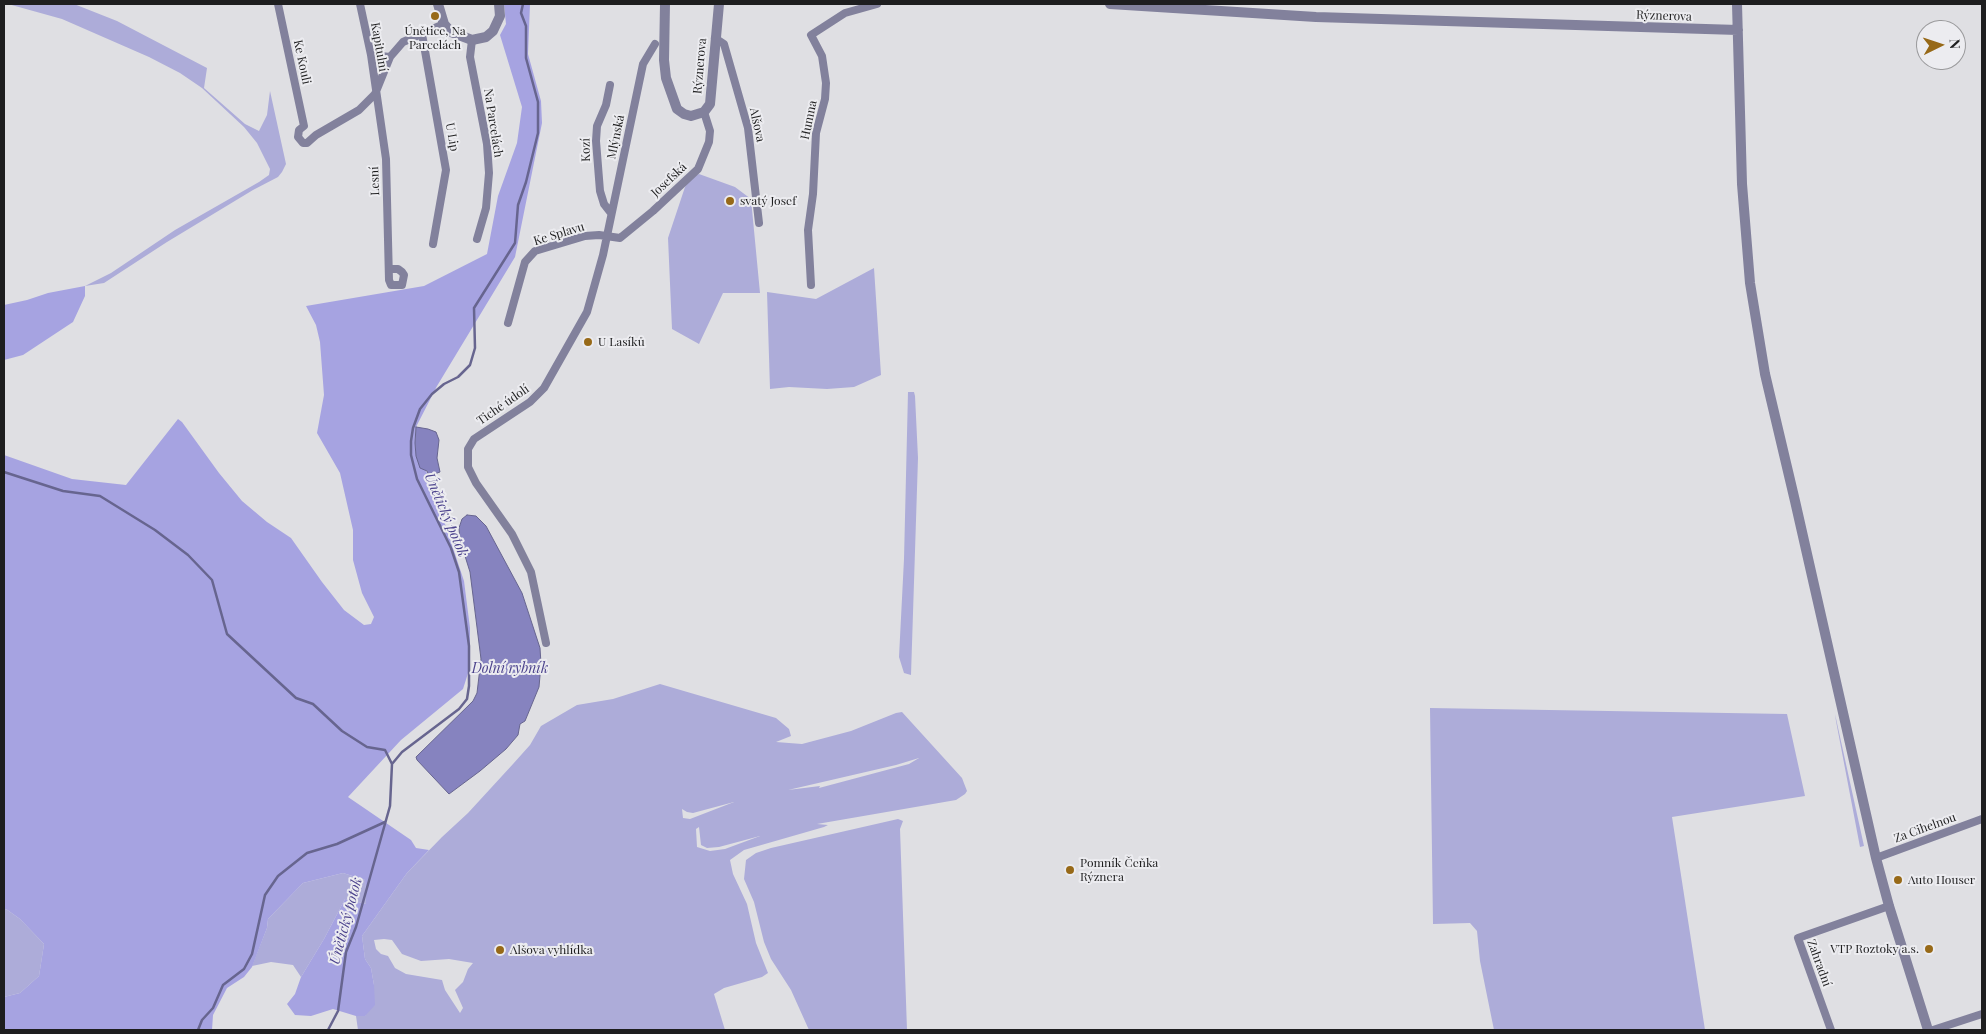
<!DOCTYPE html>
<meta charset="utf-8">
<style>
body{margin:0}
#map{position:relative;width:1986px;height:1034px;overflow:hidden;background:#dfdfe3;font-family:"Playfair Display",serif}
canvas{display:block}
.frame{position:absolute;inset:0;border:5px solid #1e1e1f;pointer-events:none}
.north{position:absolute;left:1916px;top:20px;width:50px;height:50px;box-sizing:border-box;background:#ececf0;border:1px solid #9a9a9c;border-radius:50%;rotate:86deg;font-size:14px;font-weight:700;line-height:20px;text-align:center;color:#1e1e1f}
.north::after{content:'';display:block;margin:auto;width:18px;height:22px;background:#976918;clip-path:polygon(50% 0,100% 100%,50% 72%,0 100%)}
</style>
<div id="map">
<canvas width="1986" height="1034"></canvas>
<div class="frame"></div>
<div class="north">N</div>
</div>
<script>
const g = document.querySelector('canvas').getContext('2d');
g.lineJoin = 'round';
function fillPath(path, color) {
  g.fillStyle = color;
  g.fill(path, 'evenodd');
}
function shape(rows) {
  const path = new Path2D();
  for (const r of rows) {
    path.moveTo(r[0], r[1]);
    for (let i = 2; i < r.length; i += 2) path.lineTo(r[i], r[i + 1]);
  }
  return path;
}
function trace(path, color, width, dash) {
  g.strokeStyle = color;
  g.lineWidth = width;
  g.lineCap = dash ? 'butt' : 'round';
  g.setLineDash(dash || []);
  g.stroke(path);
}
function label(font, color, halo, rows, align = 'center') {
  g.font = font + ' "Playfair Display",serif';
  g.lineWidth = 4;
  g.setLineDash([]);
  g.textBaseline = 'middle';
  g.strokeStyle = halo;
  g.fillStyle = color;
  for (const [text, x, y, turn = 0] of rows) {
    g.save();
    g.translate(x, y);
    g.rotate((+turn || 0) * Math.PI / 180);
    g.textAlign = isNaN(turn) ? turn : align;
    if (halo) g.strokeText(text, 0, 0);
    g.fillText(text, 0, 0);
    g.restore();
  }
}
const green = shape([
 [8,4,74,4,117,21,207,68,204,88,245,124,259,131,267,115,270,91,286,164,282,172,278,177,253,190,167,242,104,283,85,286,111,273,175,230,259,182,269,175,270,169,257,143,244,127,202,88,180,73,149,57,62,19],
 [699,174,735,187,751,199,760,293,723,293,699,344,672,329,668,238,685,187,691,178],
 [874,268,881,375,854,387,827,389,789,387,770,389,767,292,816,299],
 [908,392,914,392,915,396,918,458,911,675,904,673,899,657,904,559],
 [660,684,776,718,789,729,791,736,776,742,802,744,851,731,896,713,902,712,962,778,967,791,965,794,956,800,817,824,828,825,824,827,744,850,730,860,733,874,747,904,756,943,768,973,762,977,724,988,714,994,725,1030,358,1030,356,1016,365,1016,374,985,371,968,365,959,362,936,407,873,442,837,468,813,513,764,530,745,541,726,577,705,613,699],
 [919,758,909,764,819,788,820,786,788,790,896,765],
 [734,802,690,819,683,818,682,809,687,812,693,813],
 [699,827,701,845,707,848,719,847,760,836,725,849,710,851,697,847,696,829],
 [384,939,392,940,402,954,421,961,449,959,473,963,468,969,463,982,455,990,463,1008,460,1013,445,990,442,980,406,974,395,968,388,956,381,954,376,949,374,940],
 [1430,708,1787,714,1805,796,1672,817,1705,1030,1494,1030,1480,961,1477,931,1470,923,1433,924],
 [1835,714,1864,846,1860,847,1836,721],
 [898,819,903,821,900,829,907,1030,809,1030,791,990,771,959,764,942,754,902,744,879,746,860,756,853,771,848],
 [343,873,365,880,366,904,345,899,324,939,301,977,293,965,271,962,252,966,267,928,268,919,303,883],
 [6,909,20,919,44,944,39,976,20,993,4,997,4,910]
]);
const forest = shape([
 [504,4,530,4,528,54,541,101,542,123,515,257,437,386,416,427,415,435,416,456,429,476,464,581,470,628,470,667,463,689,401,740,348,797,411,840,416,848,429,850,407,873,362,936,365,959,371,968,374,985,375,1005,365,1016,356,1016,333,1009,311,1016,295,1015,287,1004,295,994,301,977,324,939,345,899,366,904,365,880,343,873,303,883,268,919,267,928,252,967,244,977,227,988,213,1015,212,1030,4,1030,4,997,20,993,39,976,44,944,20,919,6,909,4,910,4,455,72,479,126,485,178,419,182,422,219,473,242,501,267,522,291,538,322,582,344,610,364,625,371,624,374,617,362,593,353,560,353,530,340,473,317,433,324,395,320,342,316,325,306,306,424,286,487,254,498,196,517,143,522,107,500,35,506,24],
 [85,286,85,296,73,322,23,355,4,360,4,305,27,300,48,293]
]);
const water = shape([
 [416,427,428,429,436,432,439,440,437,458,440,472,429,476,427,471,420,468,416,456,415,443,416,427],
 [467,515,476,516,486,526,522,593,540,648,541,664,539,687,525,721,520,724,518,735,506,749,480,771,449,794,417,760,416,757,473,701,477,693,481,659,470,572,460,540,459,528,462,519,467,515]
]);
const stream = shape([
 [4,472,63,491,100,496,155,530,188,555,212,580,227,634,296,698,313,704,342,731,367,747,385,750,392,764],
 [198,1030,202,1020,213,1008,223,985,244,969,252,954,265,895,278,876,307,853,337,844,385,822],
 [328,1030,338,1011,346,952,356,927,390,806,392,764,402,752,459,709,467,699,469,686,469,646,459,572,451,548,417,479,411,455,411,441,413,428,420,409,432,394,444,384,458,377,470,365,475,348,474,308,515,243,518,205,526,182,538,133,538,102,526,58,526,26,521,13,523,4]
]);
const minor = shape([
 [278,4,304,126,299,130,298,137,303,143,307,143,316,135,359,110,375,94,390,57,403,42,444,24],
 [360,4,371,55,386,159,389,280,391,285,402,285,404,275,402,272,398,269,389,269],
 [422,34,446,170,433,244],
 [715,38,724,44,748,128,759,223],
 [472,40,470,57,487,144,489,173,486,208,477,239],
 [371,55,390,57],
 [610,85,606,105,597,126,596,141,600,191,604,204,611,213],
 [811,285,808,230,813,194,816,133,825,99,826,83,822,56,811,35,845,13,877,4],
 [508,323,525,262,535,251,585,236,599,235,620,238,653,211,698,169,709,142,710,131,704,112],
 [546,643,531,572,512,534,476,483,468,467,468,449,474,439,530,402,544,388,587,312,603,255,643,64,655,44],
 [1876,858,1982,819],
 [1831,1030,1798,938,1889,906],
 [1933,1030,1982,1014]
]);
const tertiary = shape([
 [438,4,444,24,451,32,472,40,486,37,493,31,500,16,499,4],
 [665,4,664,60,666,78,677,109,684,114,691,116,704,112,710,104,719,4],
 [1110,4,1316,17,1738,30],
 [1737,4,1742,184,1750,283,1765,374,1795,501,1876,858,1889,906,1928,1030]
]);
const markers = [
 [435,16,5,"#976918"],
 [730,201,5,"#976918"],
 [588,342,5,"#976918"],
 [1070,870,5,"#976918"],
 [1898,880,5,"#976918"],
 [1929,949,5,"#976918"],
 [500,950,5,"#976918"]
];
const streetNames = [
 ["Rýznerova",1664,16,2],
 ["Kapitulní",379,47,80],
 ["Ke Kouli",302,62,78],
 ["Rýznerova",700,66,-85],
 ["Humna",809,120,-78],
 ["Na Parcelách",493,123,81],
 ["Alšova",757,125,78],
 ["U Lip",452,137,80],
 ["Mlýnská",616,137,-78],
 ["Kozí",586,150,-91],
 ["Josefská",669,180,-43],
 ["Lesní",375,181,-92],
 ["Ke Splavu",559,234,-17],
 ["Tiché údolí",503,405,-35],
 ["Za Cihelnou",1925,828,-20],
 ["Zahradní",1819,963,70]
];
const poiNames = [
 ["Únětice, Na",435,31,"center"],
 ["Parcelách",435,45,"center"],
 ["svatý Josef",740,201],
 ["U Lasíků",598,342],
 ["Pomník Čeňka",1080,863],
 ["Rýznera",1080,877],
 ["Auto Houser",1908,880],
 ["VTP Roztoky a.s.",1919,949,"right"],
 ["Alšova vyhlídka",510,950]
];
const waterNames = [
 ["Únětický potok",446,515,67],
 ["Dolní rybník",510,669],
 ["Únětický potok",346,921,-75]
];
fillPath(green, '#adacd9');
fillPath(forest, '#a6a3e1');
fillPath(water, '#8683bf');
trace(water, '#67658f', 1);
trace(stream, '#67658f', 2.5);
trace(minor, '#82819c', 8);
trace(tertiary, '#82819c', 10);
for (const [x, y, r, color] of markers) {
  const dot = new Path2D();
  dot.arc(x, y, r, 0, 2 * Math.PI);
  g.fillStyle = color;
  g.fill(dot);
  trace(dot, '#ececf0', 2);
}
label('12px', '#1e1e1f', '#ececf0', streetNames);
label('12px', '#1e1e1f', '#ececf0', poiNames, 'left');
label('italic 14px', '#4c438d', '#ececf0', waterNames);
</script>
